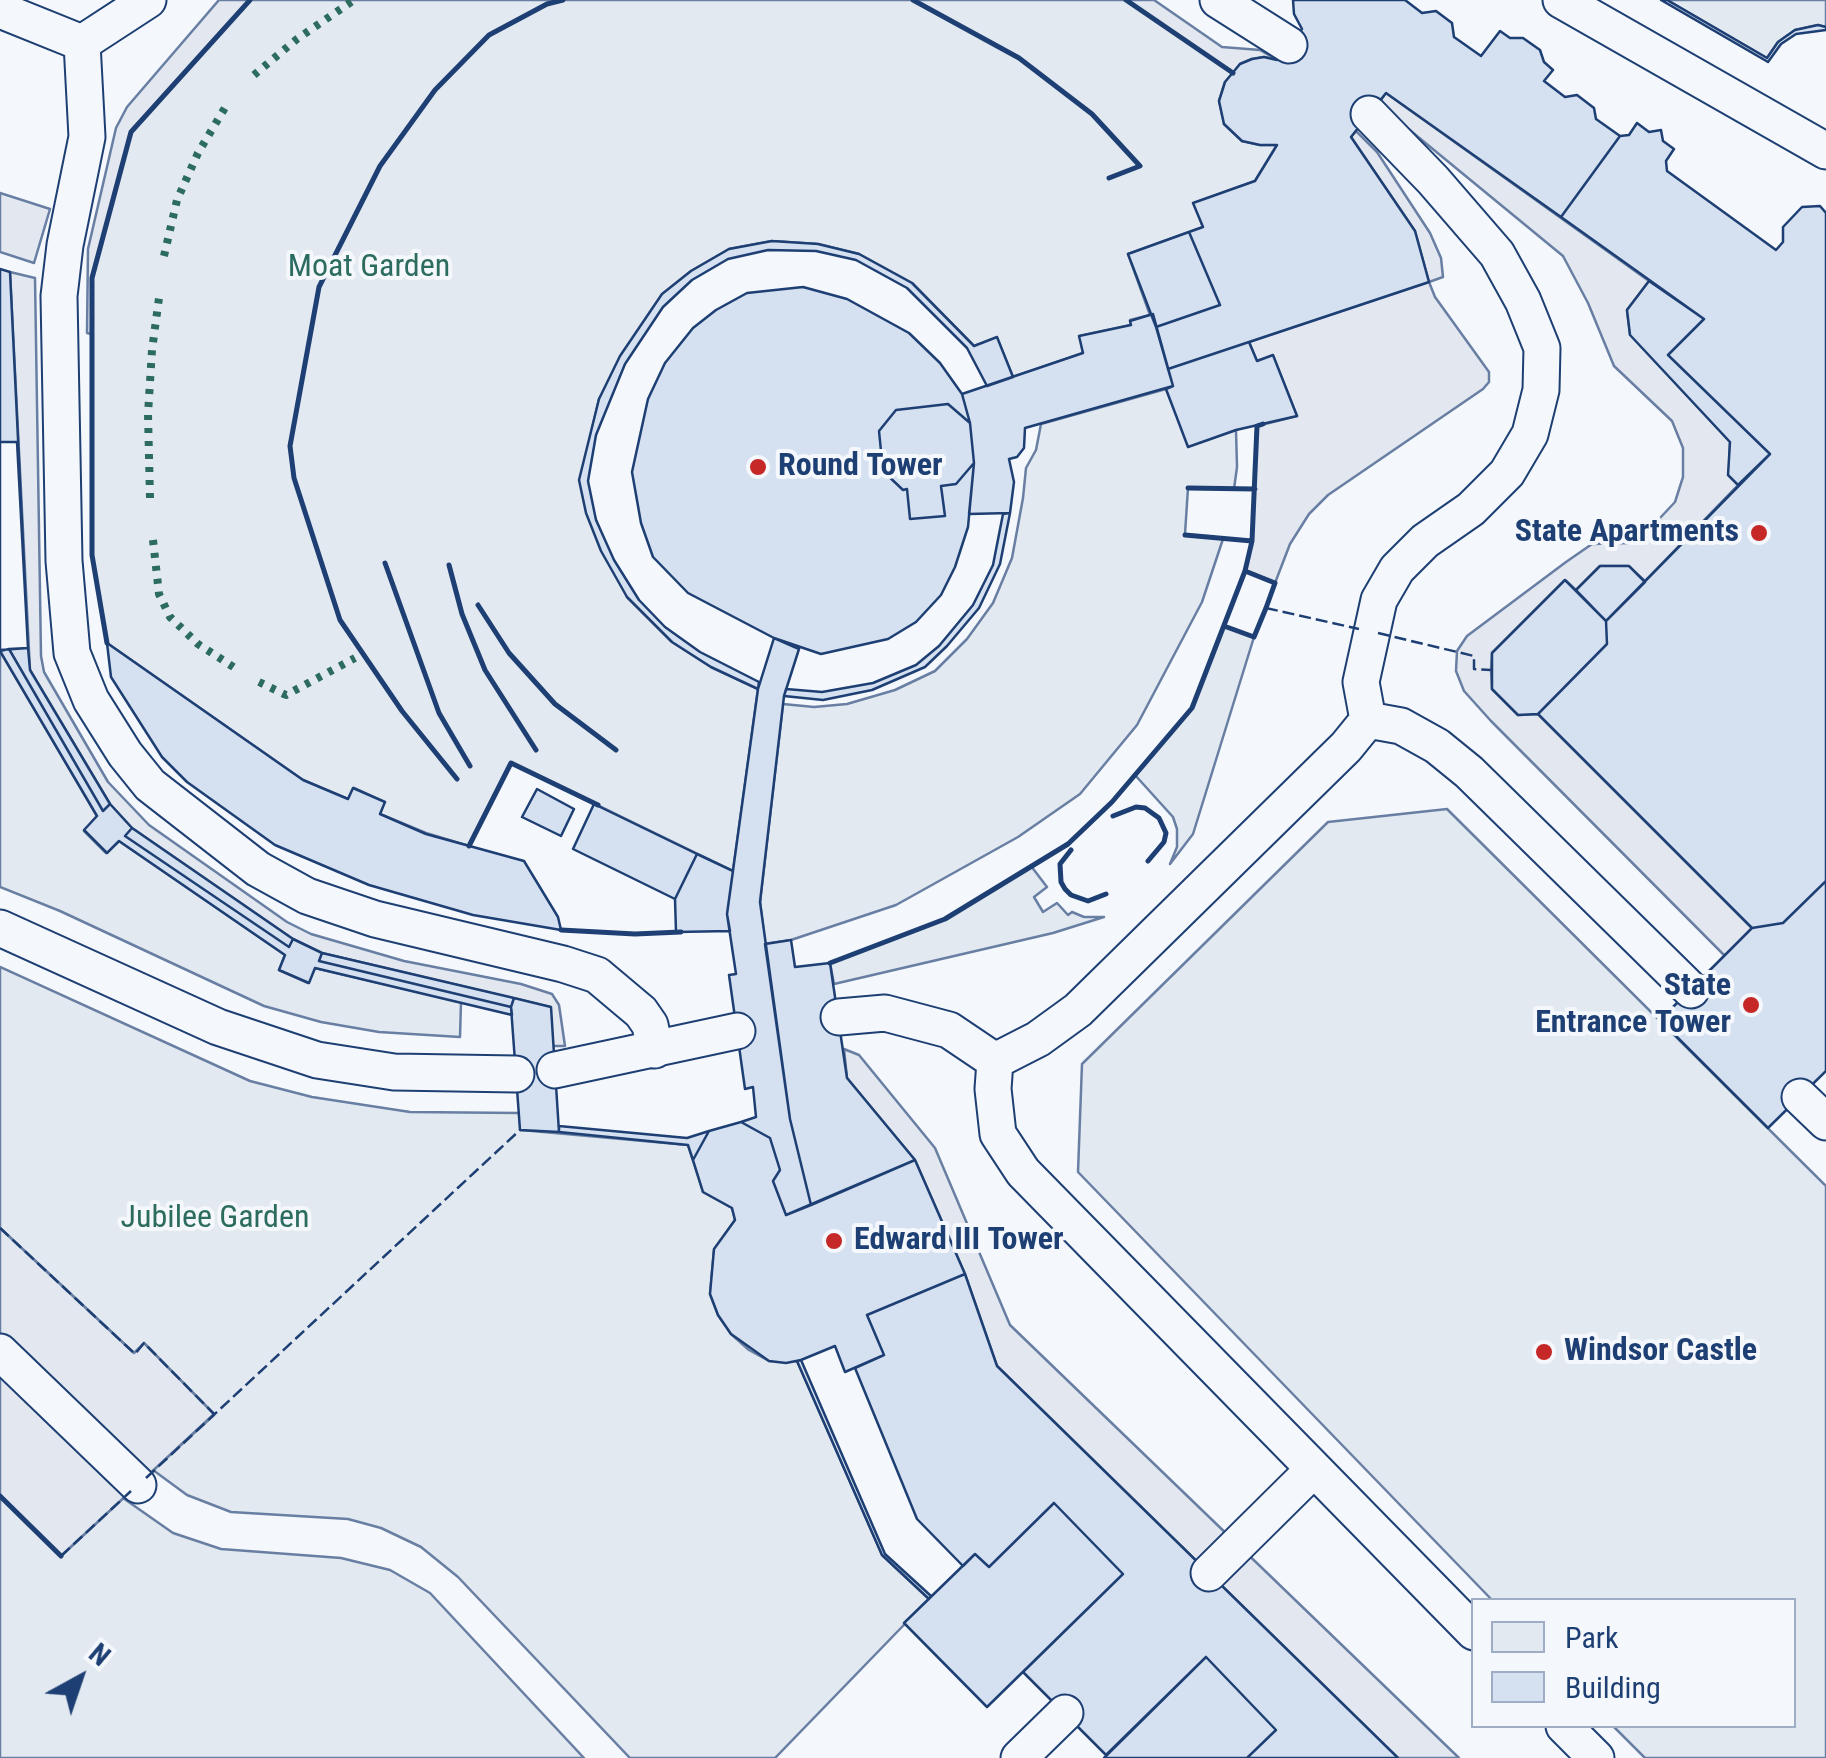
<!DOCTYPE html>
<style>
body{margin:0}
#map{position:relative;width:1826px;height:1758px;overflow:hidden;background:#f4f7fb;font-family:"Roboto Condensed",sans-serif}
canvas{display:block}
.legend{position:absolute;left:1471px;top:1598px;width:325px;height:130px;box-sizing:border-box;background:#f4f7fb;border:2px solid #9eadc5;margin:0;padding:12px 18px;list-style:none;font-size:30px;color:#1d3f73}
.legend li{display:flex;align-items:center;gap:20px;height:50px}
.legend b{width:50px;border:2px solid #9eadc5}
.north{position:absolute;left:30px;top:1628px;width:100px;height:100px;-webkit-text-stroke:8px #f4f7fb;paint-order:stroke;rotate:40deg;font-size:28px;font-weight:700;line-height:40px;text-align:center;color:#1d3f73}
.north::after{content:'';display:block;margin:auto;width:35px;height:45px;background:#1d3f73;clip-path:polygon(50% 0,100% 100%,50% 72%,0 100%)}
</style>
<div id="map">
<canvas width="1826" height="1758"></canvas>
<ul class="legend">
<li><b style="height:28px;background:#e3e9f0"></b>Park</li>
<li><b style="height:28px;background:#d5e0f0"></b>Building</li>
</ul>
<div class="north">N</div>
</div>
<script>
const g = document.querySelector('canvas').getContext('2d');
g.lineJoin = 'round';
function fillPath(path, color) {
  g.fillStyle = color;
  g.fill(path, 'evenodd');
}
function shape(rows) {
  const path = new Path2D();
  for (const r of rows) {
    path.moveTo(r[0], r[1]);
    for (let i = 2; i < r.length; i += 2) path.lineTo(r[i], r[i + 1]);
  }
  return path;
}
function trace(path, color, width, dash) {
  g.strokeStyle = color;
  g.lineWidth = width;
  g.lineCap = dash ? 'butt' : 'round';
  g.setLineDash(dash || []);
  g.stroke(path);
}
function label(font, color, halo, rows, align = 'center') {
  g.font = font + ' "Roboto Condensed",sans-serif';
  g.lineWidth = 8;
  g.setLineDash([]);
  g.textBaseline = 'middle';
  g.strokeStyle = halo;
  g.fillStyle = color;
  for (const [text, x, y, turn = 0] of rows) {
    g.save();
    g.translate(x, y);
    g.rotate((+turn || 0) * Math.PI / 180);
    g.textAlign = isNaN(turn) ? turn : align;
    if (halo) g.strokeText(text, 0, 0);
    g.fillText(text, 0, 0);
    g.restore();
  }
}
const green = shape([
 [250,0,1126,0,1233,73,1225,82,1219,101,1224,124,1242,141,1260,145,1277,145,1255,181,1194,203,1203,227,1128,254,1150,315,1130,320,1131,325,1080,336,1083,353,1013,377,997,338,974,346,912,283,859,254,818,244,772,241,729,249,691,271,662,295,599,399,580,480,627,597,672,642,711,667,758,689,733,871,511,763,469,846,426,833,380,814,384,802,354,788,348,799,303,780,107,643,92,555,92,278,131,132,250,0],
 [1667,0,1826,0,1826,27,1818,25,1795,30,1778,42,1767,58,1667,0],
 [1166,389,1189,446,1236,430,1237,467,1234,489,1188,488,1185,534,1223,539,1202,602,1137,725,1080,794,1018,837,896,905,791,940,765,944,760,902,783,704,814,707,847,704,895,690,935,671,967,639,993,603,1012,558,1023,498,1026,468,1036,450,1041,424,1166,389],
 [1224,626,1254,637,1193,834,1170,864,1177,847,1177,829,1173,817,1135,775,1192,708,1224,626],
 [0,651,97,816,84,831,106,853,119,841,285,955,279,970,308,983,315,968,461,1002,460,1037,379,1032,321,1022,264,1006,60,911,0,887,0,651],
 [1447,809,1826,1186,1826,1758,1645,1758,1613,1726,1794,1726,1794,1600,1492,1600,1078,1172,1082,1064,1328,822,1447,809],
 [1031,866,1047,887,1034,897,1043,912,1057,903,1068,915,1072,912,1084,917,1104,917,1053,933,834,984,830,963,945,919,1031,866],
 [0,967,250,1081,312,1097,410,1112,519,1113,521,1130,688,1145,703,1192,732,1208,735,1220,714,1250,710,1294,718,1315,731,1334,749,1350,769,1361,797,1361,882,1555,929,1599,775,1758,630,1758,458,1577,421,1547,381,1528,348,1519,231,1512,187,1495,153,1470,214,1415,145,1344,135,1354,0,1228,0,967],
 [0,1496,61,1556,123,1498,173,1533,221,1549,341,1558,390,1570,430,1593,584,1758,0,1758,0,1496]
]);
const parking = shape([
 [219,0,250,0,131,132,92,278,91,334,87,333,88,249,116,128,127,107,219,0],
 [1126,0,1154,0,1222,47,1260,50,1277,60,1264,57,1252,59,1240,64,1233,73,1126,0],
 [1386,93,1649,281,1627,310,1630,334,1730,442,1729,475,1738,485,1645,581,1628,566,1600,566,1576,590,1565,580,1492,653,1491,670,1492,689,1518,715,1538,714,1752,928,1725,956,1491,721,1464,691,1456,671,1457,651,1467,636,1566,562,1592,544,1630,543,1646,533,1675,502,1683,477,1683,448,1672,421,1614,366,1588,303,1563,256,1378,104,1386,93],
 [1356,131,1377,152,1430,233,1441,258,1443,277,1429,282,1435,297,1489,372,1489,382,1483,389,1328,495,1309,514,1290,544,1275,583,1245,571,1252,541,1257,426,1297,416,1273,356,1257,361,1249,342,1429,282,1415,231,1351,137,1356,131],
 [0,193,50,209,34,263,0,252,0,193],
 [10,272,35,278,41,656,44,672,108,782,149,825,287,922,311,934,404,961,521,984,552,994,559,1005,565,1046,553,1046,550,1007,322,953,293,939,132,828,110,804,30,670,10,272],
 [844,1049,859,1055,935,1148,1010,1325,1459,1758,1398,1758,997,1366,965,1274,915,1160,847,1078,844,1049],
 [0,1228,134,1353,144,1343,214,1414,61,1556,0,1496,0,1228]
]);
const building = shape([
 [1293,0,1405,0,1422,13,1436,11,1452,23,1454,37,1481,56,1500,31,1510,38,1523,38,1540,50,1544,62,1553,70,1544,81,1565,97,1577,95,1594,108,1596,119,1620,136,1561,217,1386,93,1351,137,1415,231,1429,282,1168,369,1156,327,1220,305,1189,232,1203,227,1193,203,1255,181,1277,145,1260,145,1242,141,1224,124,1219,101,1225,82,1240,64,1252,59,1264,57,1277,60,1302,29,1294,14,1293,0],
 [1661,0,1667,0,1767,58,1778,42,1795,30,1818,25,1826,27,1826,30,1796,34,1781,44,1768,62,1661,0],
 [1637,123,1649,132,1661,130,1663,141,1674,149,1666,161,1667,171,1776,250,1783,242,1783,227,1802,207,1820,206,1826,213,1826,881,1783,923,1752,928,1538,714,1607,644,1606,621,1770,454,1668,355,1704,319,1561,217,1620,136,1629,135,1637,123],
 [1189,232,1220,305,1156,327,1128,254,1189,232],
 [772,241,818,244,859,254,912,283,974,346,997,337,1013,377,987,386,967,348,907,288,856,260,816,251,768,250,728,259,692,280,663,307,625,364,596,435,588,481,596,520,614,560,639,600,665,627,700,652,759,682,758,689,711,667,672,642,627,597,601,551,586,513,579,480,599,399,620,356,662,294,691,271,729,249,772,241],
 [0,269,10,272,28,648,0,650,0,269],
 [1649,281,1704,319,1668,355,1770,454,1738,485,1728,475,1730,442,1630,335,1627,310,1649,281],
 [803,287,847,299,909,333,940,363,962,394,970,423,948,404,896,410,879,431,883,471,903,490,907,489,910,519,945,516,941,486,956,484,974,463,968,527,955,567,941,595,916,622,888,639,821,654,774,638,688,593,653,557,641,523,632,472,648,399,665,363,693,328,716,310,747,293,803,287],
 [1153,314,1173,386,1025,428,1024,448,1017,457,1009,459,1014,482,1010,513,969,514,974,463,970,423,962,394,1083,353,1079,336,1131,325,1130,321,1153,314],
 [1249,342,1257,361,1273,355,1297,416,1236,430,1188,447,1166,389,1173,386,1168,369,1249,342],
 [948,404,970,423,974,463,956,484,941,486,945,516,910,519,907,489,903,490,883,471,879,431,896,410,948,404],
 [0,442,17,442,28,648,0,650,0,442],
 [1010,513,1000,564,979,608,947,646,925,667,872,690,823,700,784,696,786,689,822,692,873,683,916,665,939,646,973,605,993,565,1003,514,1010,513],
 [1600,566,1629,566,1645,582,1606,621,1576,590,1600,566],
 [1565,580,1606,621,1607,644,1538,714,1518,715,1492,689,1492,653,1565,580],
 [774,638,799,649,784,696,760,902,790,1119,811,1205,786,1215,773,1181,780,1170,770,1138,741,1122,756,1117,753,1087,745,1089,729,975,736,974,727,914,758,689,774,638],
 [107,643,303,780,348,799,353,788,385,802,380,814,426,834,524,861,558,917,561,930,473,915,369,885,275,845,187,782,162,757,111,677,107,643],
 [28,648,30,670,110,804,103,811,9,649,28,648],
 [9,649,103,811,110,804,132,828,125,836,289,947,293,939,322,953,319,961,511,1007,512,1015,315,968,309,983,279,970,285,955,119,841,107,853,84,830,97,816,0,651,9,649],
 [537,789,574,809,561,836,522,817,537,789],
 [594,804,697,854,675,899,573,849,594,804],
 [132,828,293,939,289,947,125,836,132,828],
 [697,854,733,871,727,914,730,931,676,932,675,899,697,854],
 [1826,881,1826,1071,1768,1128,1660,1020,1752,928,1783,923,1826,881],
 [791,940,795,967,830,963,847,1078,915,1160,811,1205,790,1119,765,944,791,940],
 [322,953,514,998,511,1007,319,961,322,953],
 [514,998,551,1007,559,1132,520,1130,511,1007,514,998],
 [741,1122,770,1138,780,1170,773,1181,786,1215,915,1160,965,1274,867,1315,884,1355,845,1372,835,1346,801,1360,786,1363,769,1361,731,1334,718,1315,710,1294,714,1249,735,1220,732,1208,703,1192,693,1160,709,1131,741,1122],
 [559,1126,687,1138,709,1131,693,1160,688,1145,559,1132,559,1126],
 [965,1274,997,1366,1398,1758,1247,1758,1276,1730,1206,1657,1106,1755,1023,1672,1123,1574,1054,1503,989,1567,975,1554,963,1566,917,1519,855,1368,884,1355,867,1315,965,1274],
 [801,1360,885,1554,931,1596,929,1599,882,1555,797,1361,801,1360],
 [1054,1503,1123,1574,987,1707,904,1623,975,1554,989,1567,1054,1503],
 [1206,1657,1276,1730,1247,1758,1104,1758,1206,1657]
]);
const lane = shape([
 [1218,0,1289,45],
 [1561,0,1826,151],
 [0,10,82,43],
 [82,43,87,137,65,245,59,296,64,561,72,653,91,700,125,754,150,785,258,869,307,896,375,919,563,964,597,975,641,1012,650,1025,655,1050],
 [82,43,148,0],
 [1368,720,1361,682,1379,600,1397,569,1425,541,1471,509,1507,473,1530,434,1541,390,1542,348,1523,301,1497,254,1433,180,1369,114],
 [0,928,218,1027,317,1060,394,1072,516,1074],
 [839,1017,885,1013,949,1030,995,1061],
 [555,1070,737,1031],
 [1800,1097,1826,1122],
 [0,1352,138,1485],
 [1209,1573,1314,1469],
 [1474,1632,1023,1172,998,1134,993,1089,995,1061,1038,1039,1078,1010,1346,747,1368,720,1401,726,1437,746,1469,772,1691,990],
 [1564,1726,1596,1758],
 [1019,1758,1065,1713]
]);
const hedge = shape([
 [254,75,297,39,354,0],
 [164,256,177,200,198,153,226,106],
 [150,498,148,414,152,350,159,298],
 [153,540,159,594,170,617,198,644,235,668],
 [259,682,286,695,355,658]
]);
const fence = shape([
 [1266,608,1359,629],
 [1378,633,1474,656,1474,669,1491,670],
 [0,1228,135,1354,144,1343,214,1414],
 [146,1478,520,1130],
 [61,1556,131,1491]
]);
const wall = shape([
 [913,0,1019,58,1092,114,1140,166,1109,178],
 [1126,0,1233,73],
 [1188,488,1255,489],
 [1185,535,1252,541],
 [385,563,439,713,470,766],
 [449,565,462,614,485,670,536,750],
 [478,605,509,653,555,704,616,750],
 [1224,626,1254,637,1266,608,1275,583,1245,571],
 [107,643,92,555,92,278,131,132,250,0],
 [457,779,402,711,340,620,294,478,290,446,319,287,380,166,435,90,489,35,547,4,563,0],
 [1113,816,1136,807,1145,808,1159,818,1166,833,1164,842,1148,861],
 [469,846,511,763,598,805],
 [1071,850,1060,864,1061,882,1065,889,1071,895,1088,901,1106,894],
 [561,930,635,934,681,932],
 [830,963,945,919,1068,844,1112,802,1192,708,1245,571,1252,541,1257,426,1263,424],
 [0,1496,61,1556]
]);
const markers = [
 [758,467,10,"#c62828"],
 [1759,533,10,"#c62828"],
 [1751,1005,10,"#c62828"],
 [834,1241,10,"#c62828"],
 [1544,1352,10,"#c62828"]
];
const parkNames = [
 ["Moat Garden",369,268],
 ["Jubilee Garden",215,1219]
];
const poiNames = [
 ["Round Tower",778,467],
 ["State Apartments",1739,533,"right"],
 ["State",1731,987,"right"],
 ["Entrance Tower",1731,1024,"right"],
 ["Edward III Tower",854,1241],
 ["Windsor Castle",1564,1352]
];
fillPath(green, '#e3e9f0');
trace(green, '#687fa3', 2.5);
fillPath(parking, '#e3e8f0');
trace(parking, '#687fa3', 2.5);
fillPath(building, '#d5e0f0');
trace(building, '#1d3f73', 2.5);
trace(lane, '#1d3f73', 39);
trace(lane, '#f4f7fb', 35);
trace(hedge, '#2c6c60', 8, [5, 8]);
trace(fence, '#1d3f73', 2.5, [12, 5]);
trace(wall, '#1d3f73', 5);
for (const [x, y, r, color] of markers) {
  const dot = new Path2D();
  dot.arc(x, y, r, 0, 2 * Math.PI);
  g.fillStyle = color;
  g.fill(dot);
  trace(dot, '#f4f7fb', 4);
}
label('32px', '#2c6c60', '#f4f7fb', parkNames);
label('bold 32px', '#1d3f73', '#f4f7fb', poiNames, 'left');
</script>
